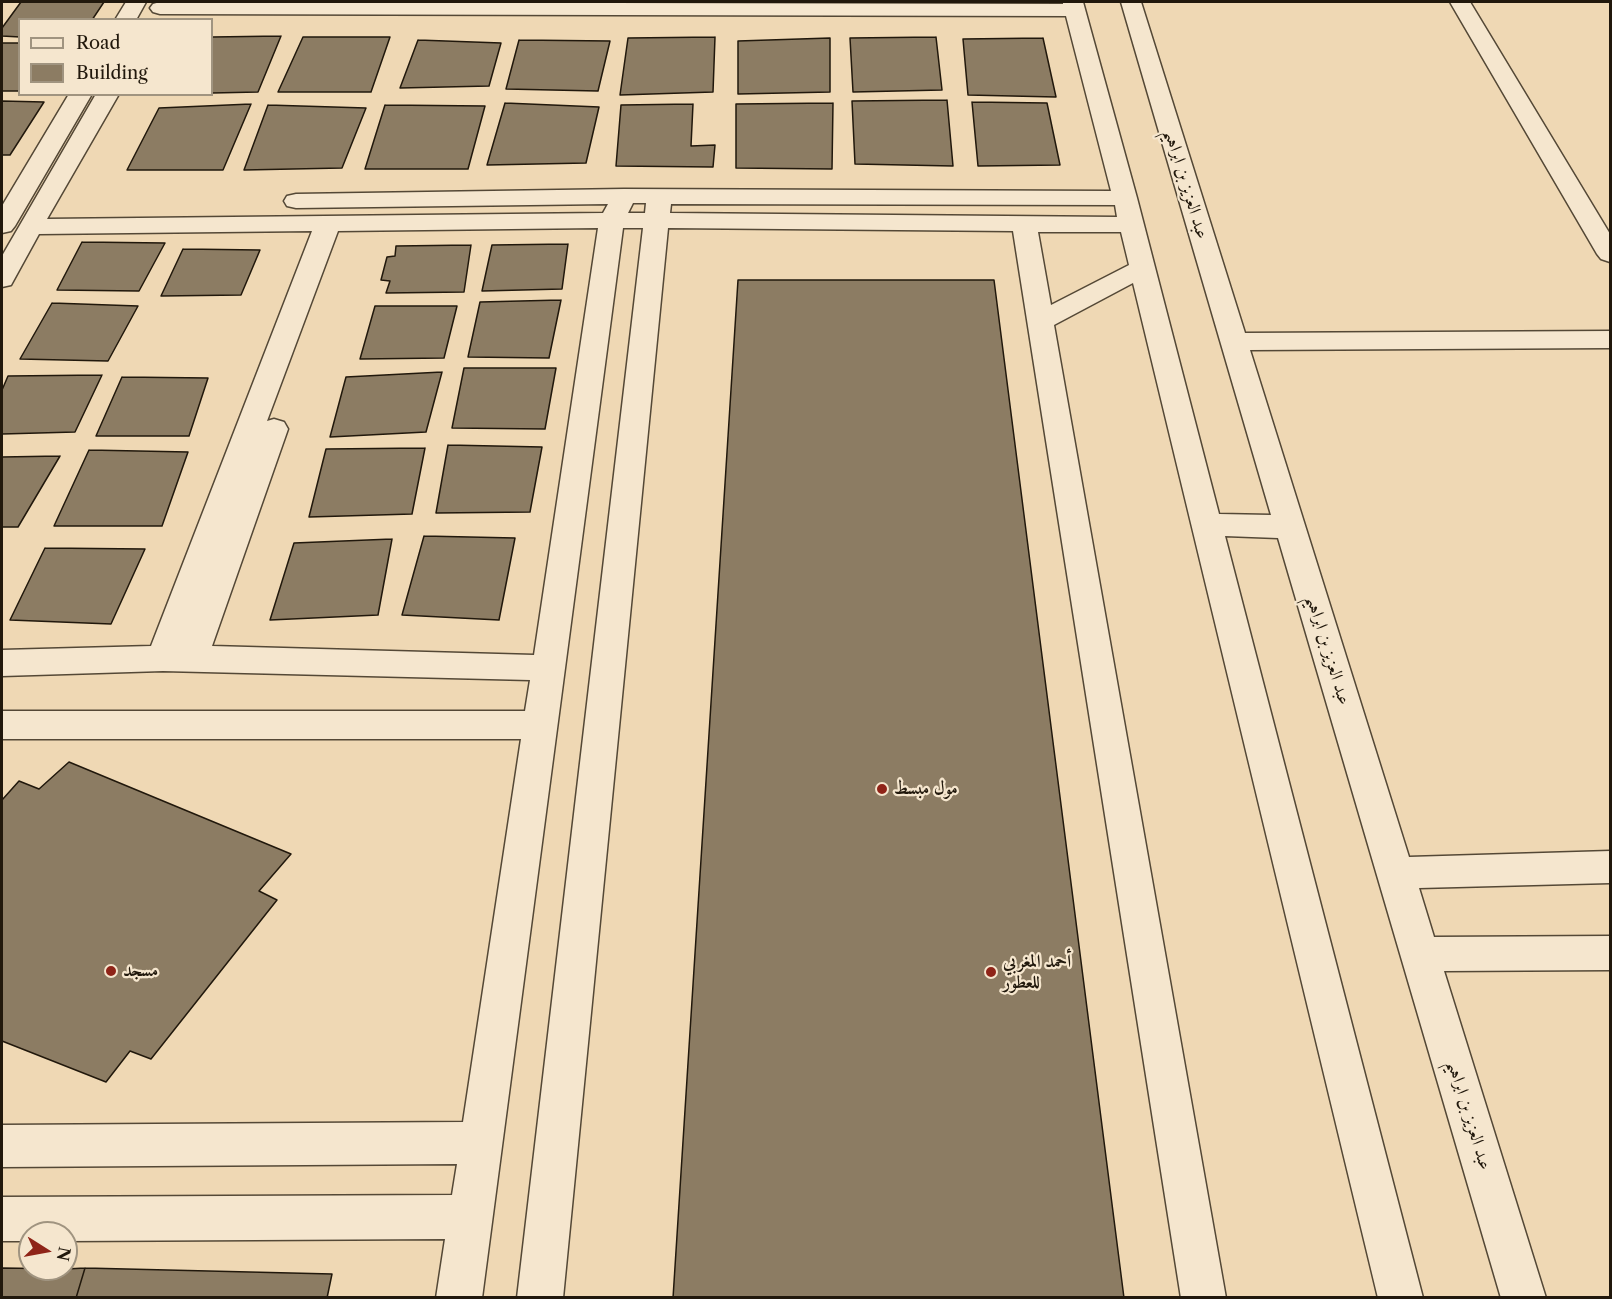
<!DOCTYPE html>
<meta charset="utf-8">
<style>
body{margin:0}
#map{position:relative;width:1612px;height:1299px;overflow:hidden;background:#efd8b4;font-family:"Libre Caslon Text",serif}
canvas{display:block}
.frame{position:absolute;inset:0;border:3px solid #21180c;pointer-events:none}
.legend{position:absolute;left:18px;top:18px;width:195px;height:78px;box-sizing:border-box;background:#f5e6ce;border:2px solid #a09480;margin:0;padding:8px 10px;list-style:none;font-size:18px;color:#21180c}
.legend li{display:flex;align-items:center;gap:12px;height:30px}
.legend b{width:30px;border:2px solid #a09480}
.north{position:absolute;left:18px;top:1221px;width:60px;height:60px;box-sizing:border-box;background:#f5e6ce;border:2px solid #a09480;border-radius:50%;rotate:101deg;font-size:16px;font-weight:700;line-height:24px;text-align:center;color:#21180c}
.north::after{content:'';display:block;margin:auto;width:21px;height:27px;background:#8f2418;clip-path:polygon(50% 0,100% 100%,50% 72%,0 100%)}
</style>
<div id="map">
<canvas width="1612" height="1299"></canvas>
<div class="frame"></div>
<ul class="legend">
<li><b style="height:8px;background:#f5e6ce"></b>Road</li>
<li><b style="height:16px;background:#8c7c63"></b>Building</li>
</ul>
<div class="north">N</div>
</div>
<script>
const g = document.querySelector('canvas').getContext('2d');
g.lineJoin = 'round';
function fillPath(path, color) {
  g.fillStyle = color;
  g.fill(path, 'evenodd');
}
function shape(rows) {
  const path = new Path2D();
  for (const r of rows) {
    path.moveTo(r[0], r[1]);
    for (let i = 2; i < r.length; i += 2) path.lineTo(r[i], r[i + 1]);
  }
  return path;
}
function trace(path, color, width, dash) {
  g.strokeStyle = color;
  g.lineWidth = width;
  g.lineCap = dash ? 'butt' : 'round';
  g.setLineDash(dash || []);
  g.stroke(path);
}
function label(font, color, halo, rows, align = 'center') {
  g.font = font + ' "Libre Caslon Text",Amiri,serif';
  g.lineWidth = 4.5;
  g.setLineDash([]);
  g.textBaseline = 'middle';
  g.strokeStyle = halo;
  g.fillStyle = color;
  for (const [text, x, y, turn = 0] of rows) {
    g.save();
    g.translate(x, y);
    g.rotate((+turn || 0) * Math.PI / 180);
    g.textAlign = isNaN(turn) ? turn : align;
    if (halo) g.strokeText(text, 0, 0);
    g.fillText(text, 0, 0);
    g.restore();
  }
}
const building = shape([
 [21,2,104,2,92,20,20,20,20,37,2,36,2,28,21,2],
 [281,36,258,92,212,93,212,37,281,36],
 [303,37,390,37,371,92,278,92,303,37],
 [715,37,713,92,620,95,628,38,715,37],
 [936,37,942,90,853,92,850,38,936,37],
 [830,38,830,92,738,94,738,41,830,38],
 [1043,38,1056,97,968,95,963,39,1043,38],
 [418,40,501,43,489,86,400,88,418,40],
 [519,40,610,41,598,91,506,89,519,40],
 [2,43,20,43,20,91,2,91,2,43],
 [947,100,953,166,855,164,852,101,947,100],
 [2,101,44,102,10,155,2,155,2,101],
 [972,102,1047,103,1060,165,978,166,972,102],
 [505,103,599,107,586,163,487,165,505,103],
 [833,103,832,169,736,168,736,104,833,103],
 [251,104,223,170,127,170,159,108,251,104],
 [693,104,691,146,715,145,713,167,616,166,621,105,693,104],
 [268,105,366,108,342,168,244,170,268,105],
 [385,105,485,106,468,169,365,169,385,105],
 [82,242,165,243,139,291,57,290,82,242],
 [568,244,562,289,482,291,492,245,568,244],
 [471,245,464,292,386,293,390,281,381,280,387,257,395,256,396,246,471,245],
 [183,249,260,250,241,295,161,296,183,249],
 [738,280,994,280,1124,1298,673,1298,738,280],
 [561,300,549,358,468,357,480,302,561,300],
 [52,303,138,306,108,361,20,359,52,303],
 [375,306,457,306,444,358,360,359,375,306],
 [464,368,556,368,545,429,452,428,464,368],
 [442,372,426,432,330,437,346,377,442,372],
 [102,375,75,432,2,434,2,390,8,376,102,375],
 [122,377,208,378,189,436,96,436,122,377],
 [448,445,542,447,530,512,436,513,448,445],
 [425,448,412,514,309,517,326,449,425,448],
 [89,450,188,452,162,526,54,526,89,450],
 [60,456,18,527,2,527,2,457,60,456],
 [424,536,515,538,499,620,402,615,424,536],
 [392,539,378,615,270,620,294,543,392,539],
 [45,548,145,549,111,624,10,620,45,548],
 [69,762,291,854,259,891,277,900,151,1059,130,1051,106,1082,2,1041,2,800,19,781,39,789,69,762],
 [2,1268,66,1269,85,1268,76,1298,2,1298,2,1268],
 [85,1268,332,1274,327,1298,76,1298,85,1268]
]);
const minor = shape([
 [126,2,146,2,136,20,115,20,126,2],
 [160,2,1063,4,1063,2,1083,2,1137,198,1219,514,1271,515,1121,2,1141,2,1245,333,1610,331,1610,348,1250,350,1409,857,1610,851,1610,883,1419,888,1434,937,1610,936,1610,970,1444,971,1546,1298,1501,1298,1278,538,1225,536,1423,1298,1378,1298,1133,283,1054,325,1226,1298,1181,1298,1013,231,668,228,563,1298,517,1298,643,228,623,228,482,1298,436,1298,445,1239,66,1241,66,1233,30,1233,30,1241,2,1241,2,1197,452,1195,457,1164,2,1167,2,1125,463,1122,521,739,2,739,2,711,525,711,530,680,163,671,2,676,2,650,151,646,312,231,39,234,11,285,2,287,2,256,96,94,119,94,47,219,603,213,608,204,296,208,287,206,284,201,287,196,296,194,624,189,1111,191,1066,16,160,14,153,12,150,8,153,4,160,2],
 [633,203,646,203,645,213,628,213,633,203],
 [671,204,1115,205,1117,217,670,213,671,204],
 [598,228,534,655,212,646,288,429,284,422,274,419,267,421,338,231,598,228],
 [1038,232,1121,232,1129,265,1051,305,1038,232],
 [1450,2,1470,2,1610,234,1610,262,1601,259,1597,254,1450,2],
 [69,94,92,94,15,226,11,231,2,233,2,206,69,94]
]);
const markers = [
 [882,789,6,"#8f2418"],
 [111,971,6,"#8f2418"],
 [991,972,6,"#8f2418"]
];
const streetNames = [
 ["عبد العزيز بن ابراهيم",1186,184,73],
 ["عبد العزيز بن ابراهيم",1328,650,73],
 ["عبد العزيز بن ابراهيم",1469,1115,73]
];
const poiNames = [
 ["مول مبسط",894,789],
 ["أحمد المغربي",1003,962],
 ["للعطور",1003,983],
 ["مسجد",123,971]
];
fillPath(building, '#8c7c63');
trace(building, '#21180c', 1.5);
trace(minor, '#544836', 3);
fillPath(minor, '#f5e6ce');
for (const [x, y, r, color] of markers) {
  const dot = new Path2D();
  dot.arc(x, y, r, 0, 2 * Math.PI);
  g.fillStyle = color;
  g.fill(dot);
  trace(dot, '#f5e6ce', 2);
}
label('18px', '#21180c', '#f5e6ce', streetNames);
label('bold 18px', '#21180c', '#f5e6ce', poiNames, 'left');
</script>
